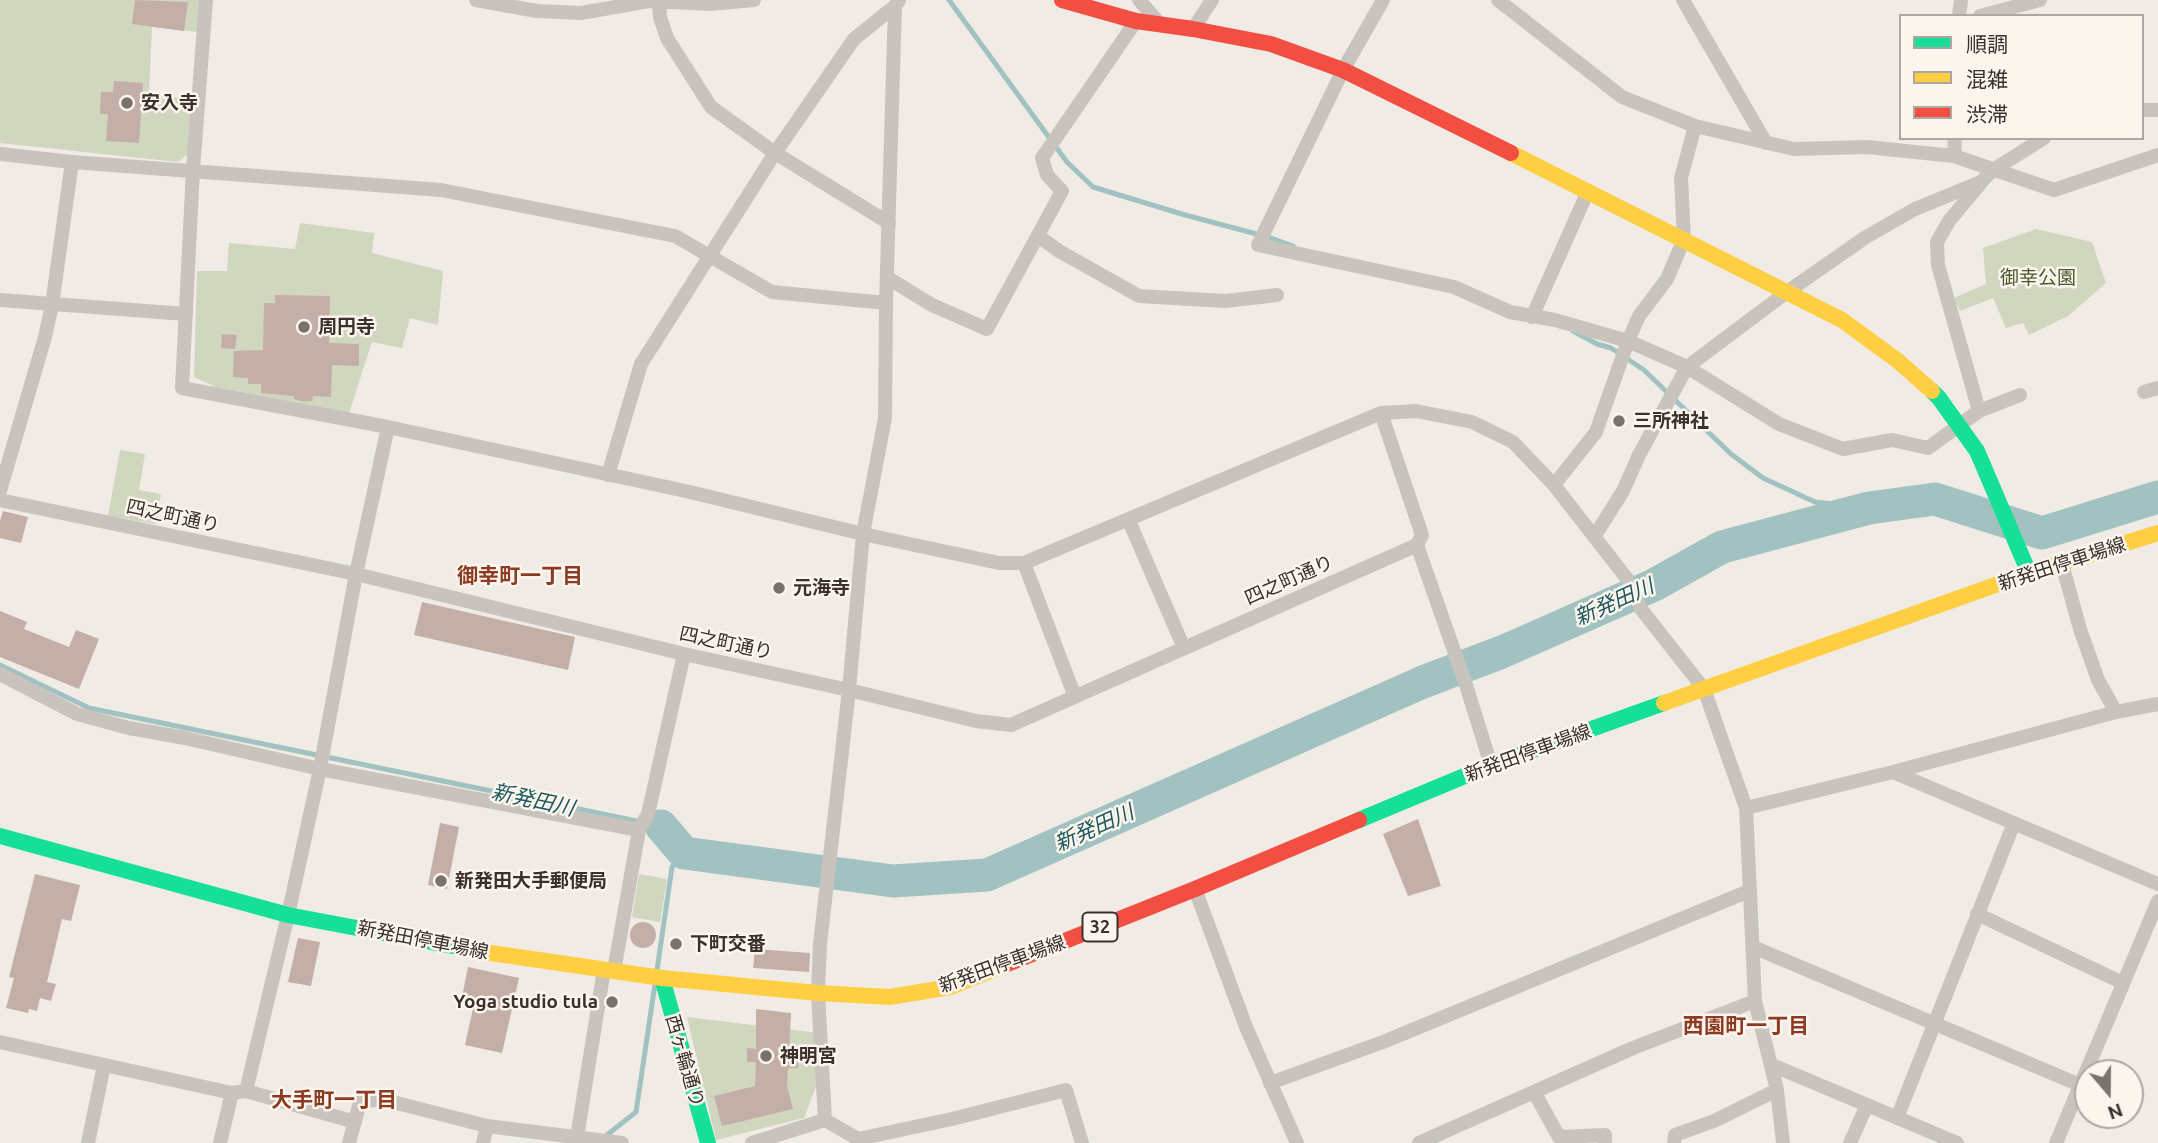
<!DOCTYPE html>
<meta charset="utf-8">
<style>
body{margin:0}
#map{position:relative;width:2158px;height:1143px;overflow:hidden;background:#f0ebe5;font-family:Ubuntu,"Noto Sans JP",sans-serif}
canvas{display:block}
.legend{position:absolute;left:1899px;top:14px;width:245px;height:126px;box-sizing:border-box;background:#fbf5ee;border:2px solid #aea6a0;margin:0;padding:9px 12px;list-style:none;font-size:21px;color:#3b302b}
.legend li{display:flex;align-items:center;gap:14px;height:35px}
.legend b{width:35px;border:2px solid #aea6a0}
.north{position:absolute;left:2074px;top:1059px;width:70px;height:70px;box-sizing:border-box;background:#fbf5ee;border:2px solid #aea6a0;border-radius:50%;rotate:160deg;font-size:19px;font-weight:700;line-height:28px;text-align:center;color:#3b302b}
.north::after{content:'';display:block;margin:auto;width:24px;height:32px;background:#7a716c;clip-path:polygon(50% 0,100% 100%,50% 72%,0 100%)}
</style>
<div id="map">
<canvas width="2158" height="1143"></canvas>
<ul class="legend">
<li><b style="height:9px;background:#16e098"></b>順調</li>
<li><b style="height:9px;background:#ffcf43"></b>混雑</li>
<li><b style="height:9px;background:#f24e42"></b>渋滞</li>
</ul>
<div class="north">N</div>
</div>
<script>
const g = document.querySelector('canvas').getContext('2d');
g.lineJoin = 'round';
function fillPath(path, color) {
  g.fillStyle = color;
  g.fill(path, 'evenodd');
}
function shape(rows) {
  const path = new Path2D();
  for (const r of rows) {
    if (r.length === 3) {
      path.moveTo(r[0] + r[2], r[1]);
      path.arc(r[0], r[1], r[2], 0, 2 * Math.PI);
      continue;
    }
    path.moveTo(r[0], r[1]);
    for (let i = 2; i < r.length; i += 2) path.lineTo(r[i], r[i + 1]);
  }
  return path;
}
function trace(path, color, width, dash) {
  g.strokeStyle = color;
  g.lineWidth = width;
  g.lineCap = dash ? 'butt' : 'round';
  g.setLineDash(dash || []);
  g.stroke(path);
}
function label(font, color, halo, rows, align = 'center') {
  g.font = font + ' Ubuntu,"Noto Sans JP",sans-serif';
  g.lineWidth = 5;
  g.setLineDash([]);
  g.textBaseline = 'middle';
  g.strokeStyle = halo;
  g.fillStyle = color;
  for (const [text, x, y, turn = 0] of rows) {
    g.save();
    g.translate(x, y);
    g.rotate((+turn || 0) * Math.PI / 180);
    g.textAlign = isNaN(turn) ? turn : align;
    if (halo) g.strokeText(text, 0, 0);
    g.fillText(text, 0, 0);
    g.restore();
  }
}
const green = shape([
 [0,0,201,0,198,32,152,27,149,95,194,99,188,154,178,162,0,143],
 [300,223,374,233,372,253,443,271,438,325,410,318,402,348,372,342,349,413,216,387,194,377,197,271,227,271,229,243,295,249],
 [2036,229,2092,242,2106,283,2068,316,2029,335,2023,323,2006,328,1993,298,1960,311,1954,298,1986,284,1983,248],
 [120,450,145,454,139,490,161,494,156,524,108,516],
 [639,874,667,879,660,922,632,917],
 [687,1017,818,1033,818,1081,804,1118,716,1140]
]);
const stream = shape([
 [949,0,1067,162,1093,187,1185,215,1268,237,1293,246],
 [1573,331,1597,344,1611,348,1644,370,1731,454,1763,478,1815,502,1869,508],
 [0,665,89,708,661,826],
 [657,970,672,867,684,853],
 [603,1138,636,1112,655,984]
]);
const river = shape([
 [661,826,684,853,893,881,987,875,1423,682,1502,652,1654,585,1722,547,1869,508,1935,499,2042,533,2158,497]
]);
const building = shape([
 [135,0,188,2,184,31,132,24],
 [114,81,143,83,139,143,106,141,108,114,100,114,101,92,113,92],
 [275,295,330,296,329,343,359,344,359,366,332,365,331,397,313,396,312,401,301,401,294,399,294,396,261,393,261,384,248,384,248,378,233,377,234,351,263,350,264,303,275,303],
 [222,334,237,335,235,349,221,348],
 [3,511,28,517,21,543,0,538,0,521],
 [422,602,575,637,568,670,414,635],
 [0,611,27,622,24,629,69,647,76,630,99,639,79,689,0,657],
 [1418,819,1441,886,1408,896,1383,834],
 [440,823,459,827,447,889,428,885],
 [35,874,80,885,71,921,62,919,47,982,56,984,51,1001,40,998,37,1011,29,1009,28,1013,6,1008,14,978,9,977],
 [643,935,13],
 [298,938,320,942,311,986,288,982],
 [755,949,810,953,809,972,753,968],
 [468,967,519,978,502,1053,465,1045,474,1004,461,1002],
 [756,1009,791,1013,789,1051,793,1051,793,1054,799,1055,798,1068,788,1068,787,1086,793,1109,722,1126,714,1096,755,1086,756,1062,747,1062,747,1048,756,1049]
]);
const street = shape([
 [206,0,193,170,182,388,388,427,690,492,863,534,999,563,1024,563,1381,413,1416,411,1472,422,1513,442,1554,485,1628,580,1641,609,1704,689,1746,808,1755,1001,1777,1090,1783,1143],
 [476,0,537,11,581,13,649,1,710,4,754,0],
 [1139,0,1160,24],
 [1383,0,1343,70,1258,245,1454,287,1510,312,1555,320,1628,341,1687,367,1779,424,1843,449,1892,440,1928,448,1979,411,2020,395],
 [1498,0,1622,97,1695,126],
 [1683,0,1766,143],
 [659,1,660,17,667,38,711,107,775,153,889,223],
 [1959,16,1961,0],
 [1980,16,2040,0],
 [1193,29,1212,0],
 [2142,110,2158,110],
 [0,154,72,162,441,190,675,236,772,292,886,303],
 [1954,156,1955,138],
 [1038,236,1059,251,1139,296,1225,301,1277,295],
 [888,278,932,305,987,329,1062,191,1047,175,1042,158,1136,21],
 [0,300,186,314],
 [1532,317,1588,191],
 [2144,392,2158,388],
 [1979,411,1938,265,1937,242,1949,221,1980,184],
 [1381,413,1422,535,1417,545,1466,685,1491,765],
 [608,475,641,364,775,153,854,39,895,6],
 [1554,485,1596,432,1628,341,1639,316,1667,279,1684,239,1681,178,1695,126,1794,149,1867,147,1954,156,2054,190,2158,155],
 [0,491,45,337,52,305,72,162],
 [0,500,356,574,684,654,849,690,976,721,1011,725,1417,545],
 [1129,521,1184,648],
 [1594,537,1623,491,1639,455,1687,367,1787,292,1866,237,1915,209,1981,182,1993,170,2044,138],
 [1024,563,1075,697],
 [2062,564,2080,629,2098,680,2116,712],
 [0,674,77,714,129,728,185,738,320,769,639,830],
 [1893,772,2158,884],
 [1746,808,1893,772,2116,712,2158,704],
 [1195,889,1246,1027,1297,1143],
 [1977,914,2123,983],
 [1753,947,2080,1085],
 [614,971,639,830,648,814,684,654],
 [0,1042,232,1093,246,1091,355,1122],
 [1772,1065,1957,1143],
 [1270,1083,1383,1042,1749,891],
 [246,1091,288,915,320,769,356,574,388,427],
 [1534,1092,1559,1137,1605,1135,1605,1143],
 [1897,1118,2014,823],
 [858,1139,952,1119,1066,1090,1082,1143],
 [88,1143,104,1065],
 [220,1143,232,1093],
 [349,1143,360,1102,381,1099,487,1126,622,1143],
 [483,1143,487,1126],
 [579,1143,577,1137,604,970],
 [752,1143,825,1120],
 [860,1143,858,1139,825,1120,818,993,820,944,849,690,863,534,885,418,886,303,895,6,899,0],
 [1419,1143,1633,1048,1755,1001],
 [1674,1143,1675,1135,1714,1121,1777,1090],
 [1850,1143,1867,1105],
 [2056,1143,2158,901]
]);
const fast = shape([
 [1932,391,1939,398,1977,451,2029,573],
 [1359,820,1491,765,1664,703],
 [0,836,288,915,484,952],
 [662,978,708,1143]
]);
const slow = shape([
 [1511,153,1842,320,1898,361,1932,391],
 [1664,703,2029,573,2158,533],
 [484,952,662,978,818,993,890,997,950,987,1002,966]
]);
const jam = shape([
 [1062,0,1136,21,1193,29,1271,44,1343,70,1511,153],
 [1002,966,1195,889,1359,820]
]);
const markers = [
 [127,103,7,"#7a716c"],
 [304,327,7,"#7a716c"],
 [1619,421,7,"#7a716c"],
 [779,588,7,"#7a716c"],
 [441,881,7,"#7a716c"],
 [676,944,7,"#7a716c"],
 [612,1002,7,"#7a716c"],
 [766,1056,7,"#7a716c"]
];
const shields = [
 [1100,927,35]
];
const shieldNames = [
 ["32",1100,927]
];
const poiNames = [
 ["安入寺",141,103],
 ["周円寺",318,327],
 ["三所神社",1633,421],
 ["元海寺",793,588],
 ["新発田大手郵便局",455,881],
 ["下町交番",690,944],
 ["Yoga studio tula",598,1002,"right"],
 ["神明宮",780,1056]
];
const parkNames = [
 ["御幸公園",2038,278]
];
const streetNames = [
 ["四之町通り",173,516,12],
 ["新発田停車場線",2062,564,-18],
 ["四之町通り",1289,580,-24],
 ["四之町通り",726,643,12],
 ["新発田停車場線",1528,753,-20],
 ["新発田停車場線",423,940,11],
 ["新発田停車場線",1002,964,-20],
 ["西ヶ輪通り",685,1061,74]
];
const neighbourhoodNames = [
 ["御幸町一丁目",520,576],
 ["西園町一丁目",1746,1026],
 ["大手町一丁目",334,1100]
];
const waterNames = [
 ["新発田川",1614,602,-24],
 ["新発田川",533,800,12],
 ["新発田川",1094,828,-24]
];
fillPath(green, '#d1d6bf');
trace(stream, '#a1c2c1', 5);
trace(river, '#a1c2c1', 33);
fillPath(building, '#c3afa7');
trace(street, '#c9c3be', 14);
trace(fast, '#16e098', 16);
trace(slow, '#ffcf43', 16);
trace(jam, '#f24e42', 16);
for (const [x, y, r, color] of markers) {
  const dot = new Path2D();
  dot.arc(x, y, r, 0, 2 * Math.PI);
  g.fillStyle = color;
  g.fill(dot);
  trace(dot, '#fbf5ee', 2.5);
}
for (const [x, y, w] of shields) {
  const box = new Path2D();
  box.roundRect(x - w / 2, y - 14.5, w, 29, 5);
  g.fillStyle = '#fbf5ee';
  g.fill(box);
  trace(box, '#3b302b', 2);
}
label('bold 18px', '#3b302b', null, shieldNames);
label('bold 19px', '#3b302b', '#fbf5ee', poiNames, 'left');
label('19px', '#4a5a2e', '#fbf5ee', parkNames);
label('19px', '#3b302b', '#fbf5ee', streetNames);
label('bold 21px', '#8c3b22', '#fbf5ee', neighbourhoodNames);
label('italic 21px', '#1f5a5e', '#fbf5ee', waterNames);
</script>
